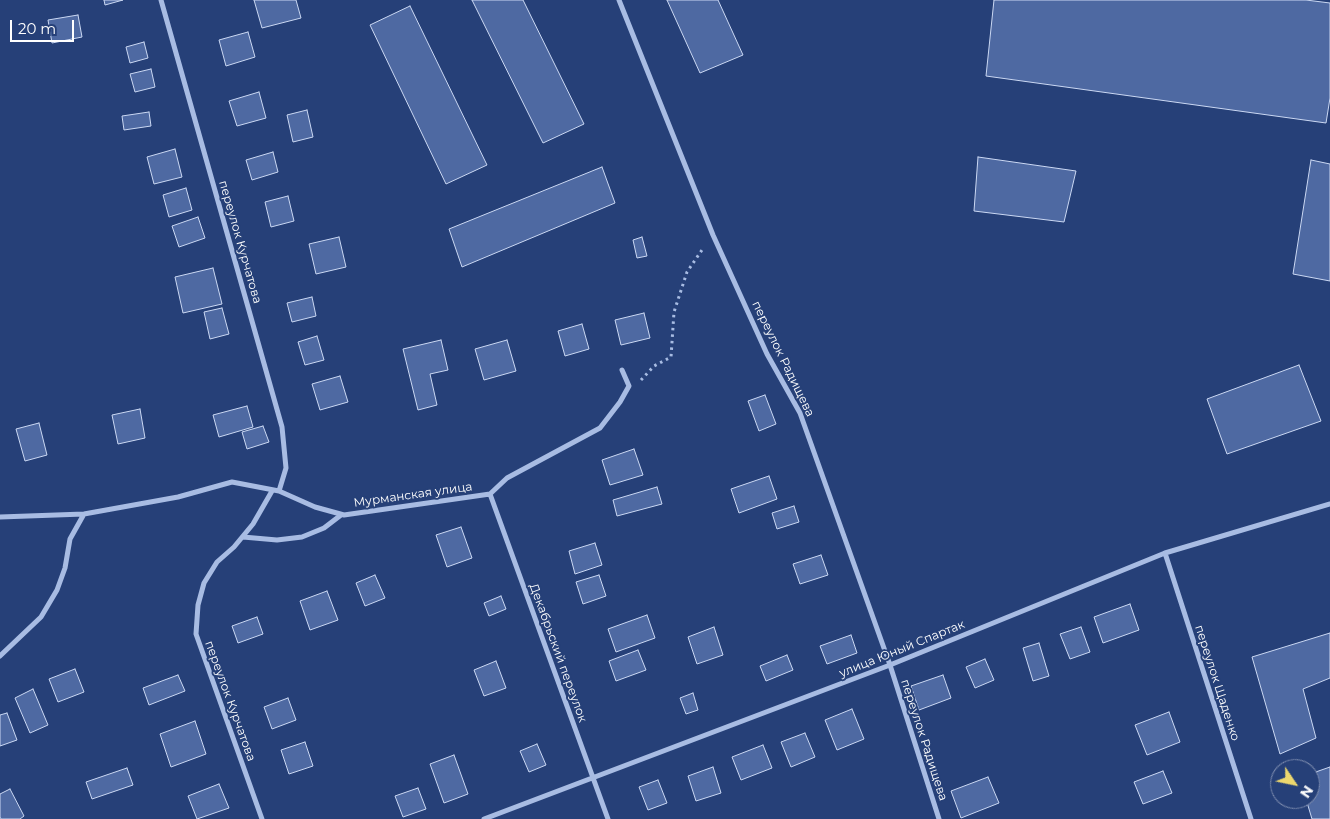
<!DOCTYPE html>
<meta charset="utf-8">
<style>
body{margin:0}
#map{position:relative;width:1330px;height:819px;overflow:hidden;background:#264078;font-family:Montserrat,sans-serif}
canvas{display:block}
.north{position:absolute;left:1270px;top:759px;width:50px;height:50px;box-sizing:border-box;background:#264078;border:1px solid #7d8cae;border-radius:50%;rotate:124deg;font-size:14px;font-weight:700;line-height:20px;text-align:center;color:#fff}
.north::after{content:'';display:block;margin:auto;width:18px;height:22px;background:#ecd76e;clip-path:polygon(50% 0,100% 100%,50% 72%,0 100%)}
.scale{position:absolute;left:10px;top:20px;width:64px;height:22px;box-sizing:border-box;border:2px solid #fff;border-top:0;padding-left:6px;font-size:15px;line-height:18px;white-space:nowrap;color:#fff;-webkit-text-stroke:4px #264078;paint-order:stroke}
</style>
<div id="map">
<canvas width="1330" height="819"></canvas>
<div class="north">N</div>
<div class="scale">20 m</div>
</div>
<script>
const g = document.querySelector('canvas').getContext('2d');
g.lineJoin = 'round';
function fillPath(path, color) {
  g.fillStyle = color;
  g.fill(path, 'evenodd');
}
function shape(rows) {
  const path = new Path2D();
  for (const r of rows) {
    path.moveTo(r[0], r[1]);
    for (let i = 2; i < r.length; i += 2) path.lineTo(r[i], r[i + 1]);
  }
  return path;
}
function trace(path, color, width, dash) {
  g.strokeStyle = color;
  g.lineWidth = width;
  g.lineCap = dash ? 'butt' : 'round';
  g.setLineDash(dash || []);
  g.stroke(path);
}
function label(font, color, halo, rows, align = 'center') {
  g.font = font + ' Montserrat,sans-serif';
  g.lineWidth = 4;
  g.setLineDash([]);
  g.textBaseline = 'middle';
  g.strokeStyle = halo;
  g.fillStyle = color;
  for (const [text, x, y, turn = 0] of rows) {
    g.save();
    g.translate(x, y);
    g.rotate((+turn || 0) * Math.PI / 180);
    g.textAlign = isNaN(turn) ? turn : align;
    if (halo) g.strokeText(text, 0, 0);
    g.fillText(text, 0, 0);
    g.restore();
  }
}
const building = shape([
 [104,0,123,0,105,5,104,0],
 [254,0,296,0,301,18,262,28,254,0],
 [472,0,523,0,584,124,543,143,472,0],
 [667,0,718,0,743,55,700,73,667,0],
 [994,0,1306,0,1330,3,1330,98,1326,123,986,76,994,0],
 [410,6,487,165,446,184,370,25,410,6],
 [78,15,82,37,52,43,48,20,78,15],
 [248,32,255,57,226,66,219,40,248,32],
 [144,42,148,58,130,63,126,47,144,42],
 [151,69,155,87,135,92,130,74,151,69],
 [259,92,266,118,237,126,229,101,259,92],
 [307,110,313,137,293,142,287,115,307,110],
 [149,112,151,126,124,130,122,116,149,112],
 [175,149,182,177,154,184,147,157,175,149],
 [273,152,278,172,252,180,246,160,273,152],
 [978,157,1076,171,1064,222,974,211,978,157],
 [1311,160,1330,164,1330,281,1293,274,1311,160],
 [602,167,615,203,462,267,449,229,602,167],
 [186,188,192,210,169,217,163,195,186,188],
 [288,196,294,221,271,227,265,202,288,196],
 [198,217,205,238,179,247,172,226,198,217],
 [339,237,346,267,316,274,309,244,339,237],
 [642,237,647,256,637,258,633,240,642,237],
 [213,268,222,304,183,313,175,277,213,268],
 [312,297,316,316,292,322,287,303,312,297],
 [222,308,229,334,210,339,204,312,222,308],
 [644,313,650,338,621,345,615,320,644,313],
 [582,324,589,349,565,356,558,331,582,324],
 [317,336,324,360,305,365,298,342,317,336],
 [441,340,448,370,430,374,437,405,418,410,403,349,441,340],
 [507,340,516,371,484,380,475,349,507,340],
 [1299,365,1321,421,1227,454,1207,399,1299,365],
 [340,376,348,402,320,410,312,384,340,376],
 [765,395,776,424,759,431,748,401,765,395],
 [247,406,253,427,219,437,213,415,247,406],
 [140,409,145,438,118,444,112,415,140,409],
 [39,423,47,455,25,461,16,429,39,423],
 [263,426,269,442,247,449,242,432,263,426],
 [634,449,643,475,610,485,602,460,634,449],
 [769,476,777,499,739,513,731,489,769,476],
 [657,487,662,504,617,516,613,500,657,487],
 [794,506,799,522,777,529,772,513,794,506],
 [461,527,472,558,447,567,436,535,461,527],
 [595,543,602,565,575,574,569,551,595,543],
 [821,555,828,575,800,584,793,564,821,555],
 [375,575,385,598,365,606,356,583,375,575],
 [599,575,606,596,583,604,576,582,599,575],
 [327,591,338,620,310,630,300,601,327,591],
 [501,596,506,609,489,616,484,603,501,596],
 [1130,604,1139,630,1103,643,1094,617,1130,604],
 [647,615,655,638,616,652,608,629,647,615],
 [257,617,263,634,238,643,232,626,257,617],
 [714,627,723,655,697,664,688,637,714,627],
 [1081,627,1090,652,1070,659,1060,634,1081,627],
 [1330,633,1330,678,1303,689,1316,738,1280,754,1252,657,1330,633],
 [851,635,857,653,827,664,820,646,851,635],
 [1039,643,1049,676,1033,681,1023,648,1039,643],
 [638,650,646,670,616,681,609,661,638,650],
 [787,655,793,670,766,681,760,666,787,655],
 [985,659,994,680,975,688,966,667,985,659],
 [496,661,506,688,484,696,474,670,496,661],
 [75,669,84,692,58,702,49,679,75,669],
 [178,675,185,691,149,705,143,688,178,675],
 [943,675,951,698,919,710,911,686,943,675],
 [33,689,48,725,30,733,15,698,33,689],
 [693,693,698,710,686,714,680,698,693,693],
 [288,698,296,720,272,729,264,707,288,698],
 [852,709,864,739,837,750,825,720,852,709],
 [1169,712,1180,742,1147,755,1135,725,1169,712],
 [7,713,17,740,0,746,0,715,7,713],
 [195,721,206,754,171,767,160,734,195,721],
 [805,733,815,757,791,767,781,742,805,733],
 [305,742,313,766,289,774,281,750,305,742],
 [537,744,546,765,529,772,520,751,537,744],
 [763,745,772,768,741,780,732,757,763,745],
 [454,755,468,794,444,803,430,764,454,755],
 [713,767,721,793,696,801,688,776,713,767],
 [1330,767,1330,819,1312,819,1306,799,1310,799,1310,774,1330,767],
 [127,768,133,785,92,799,86,782,127,768],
 [1163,771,1172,793,1143,804,1134,782,1163,771],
 [988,777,999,803,961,818,951,791,988,777],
 [658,780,667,803,648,810,639,787,658,780],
 [219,784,229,808,197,819,188,796,219,784],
 [418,788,426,809,403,817,395,796,418,788],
 [10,789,24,816,20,819,1,819,0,817,0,794,10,789]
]);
const path = shape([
 [641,380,654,366,671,357,674,312,687,272,704,247]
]);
const minor = shape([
 [161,0,282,427,286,468,279,491],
 [619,0,713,235,767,354,800,413,890,665,939,819],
 [490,494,608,819],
 [0,517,84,514,178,497,232,482,279,491,315,507,344,515,490,494,507,478,600,428,620,402,629,386,622,370],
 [243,537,277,540,302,537,324,528,341,515],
 [1165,553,1251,819],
 [0,656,41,617,57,590,65,568,70,539,84,514],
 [262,819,196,634,198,605,204,583,217,562,234,547,253,524,272,491],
 [484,819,890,665,1165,553,1330,504]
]);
const streetNames = [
 ["переулок Курчатова",240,242,74],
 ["переулок Радищева",783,359,64],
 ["Мурманская улица",413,495,-8],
 ["улица Юный Спартак",902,649,-22],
 ["Декабрьский переулок",558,653,70],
 ["переулок Щаденко",1217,683,72],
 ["переулок Курчатова",230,701,70],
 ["переулок Радищева",924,740,72]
];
fillPath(building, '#4e69a2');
trace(building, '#cbd8f3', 1);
trace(path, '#a8bce3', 3, [2.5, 4]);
trace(minor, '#a8bce3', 5);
label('12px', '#fff', '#264078', streetNames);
</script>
